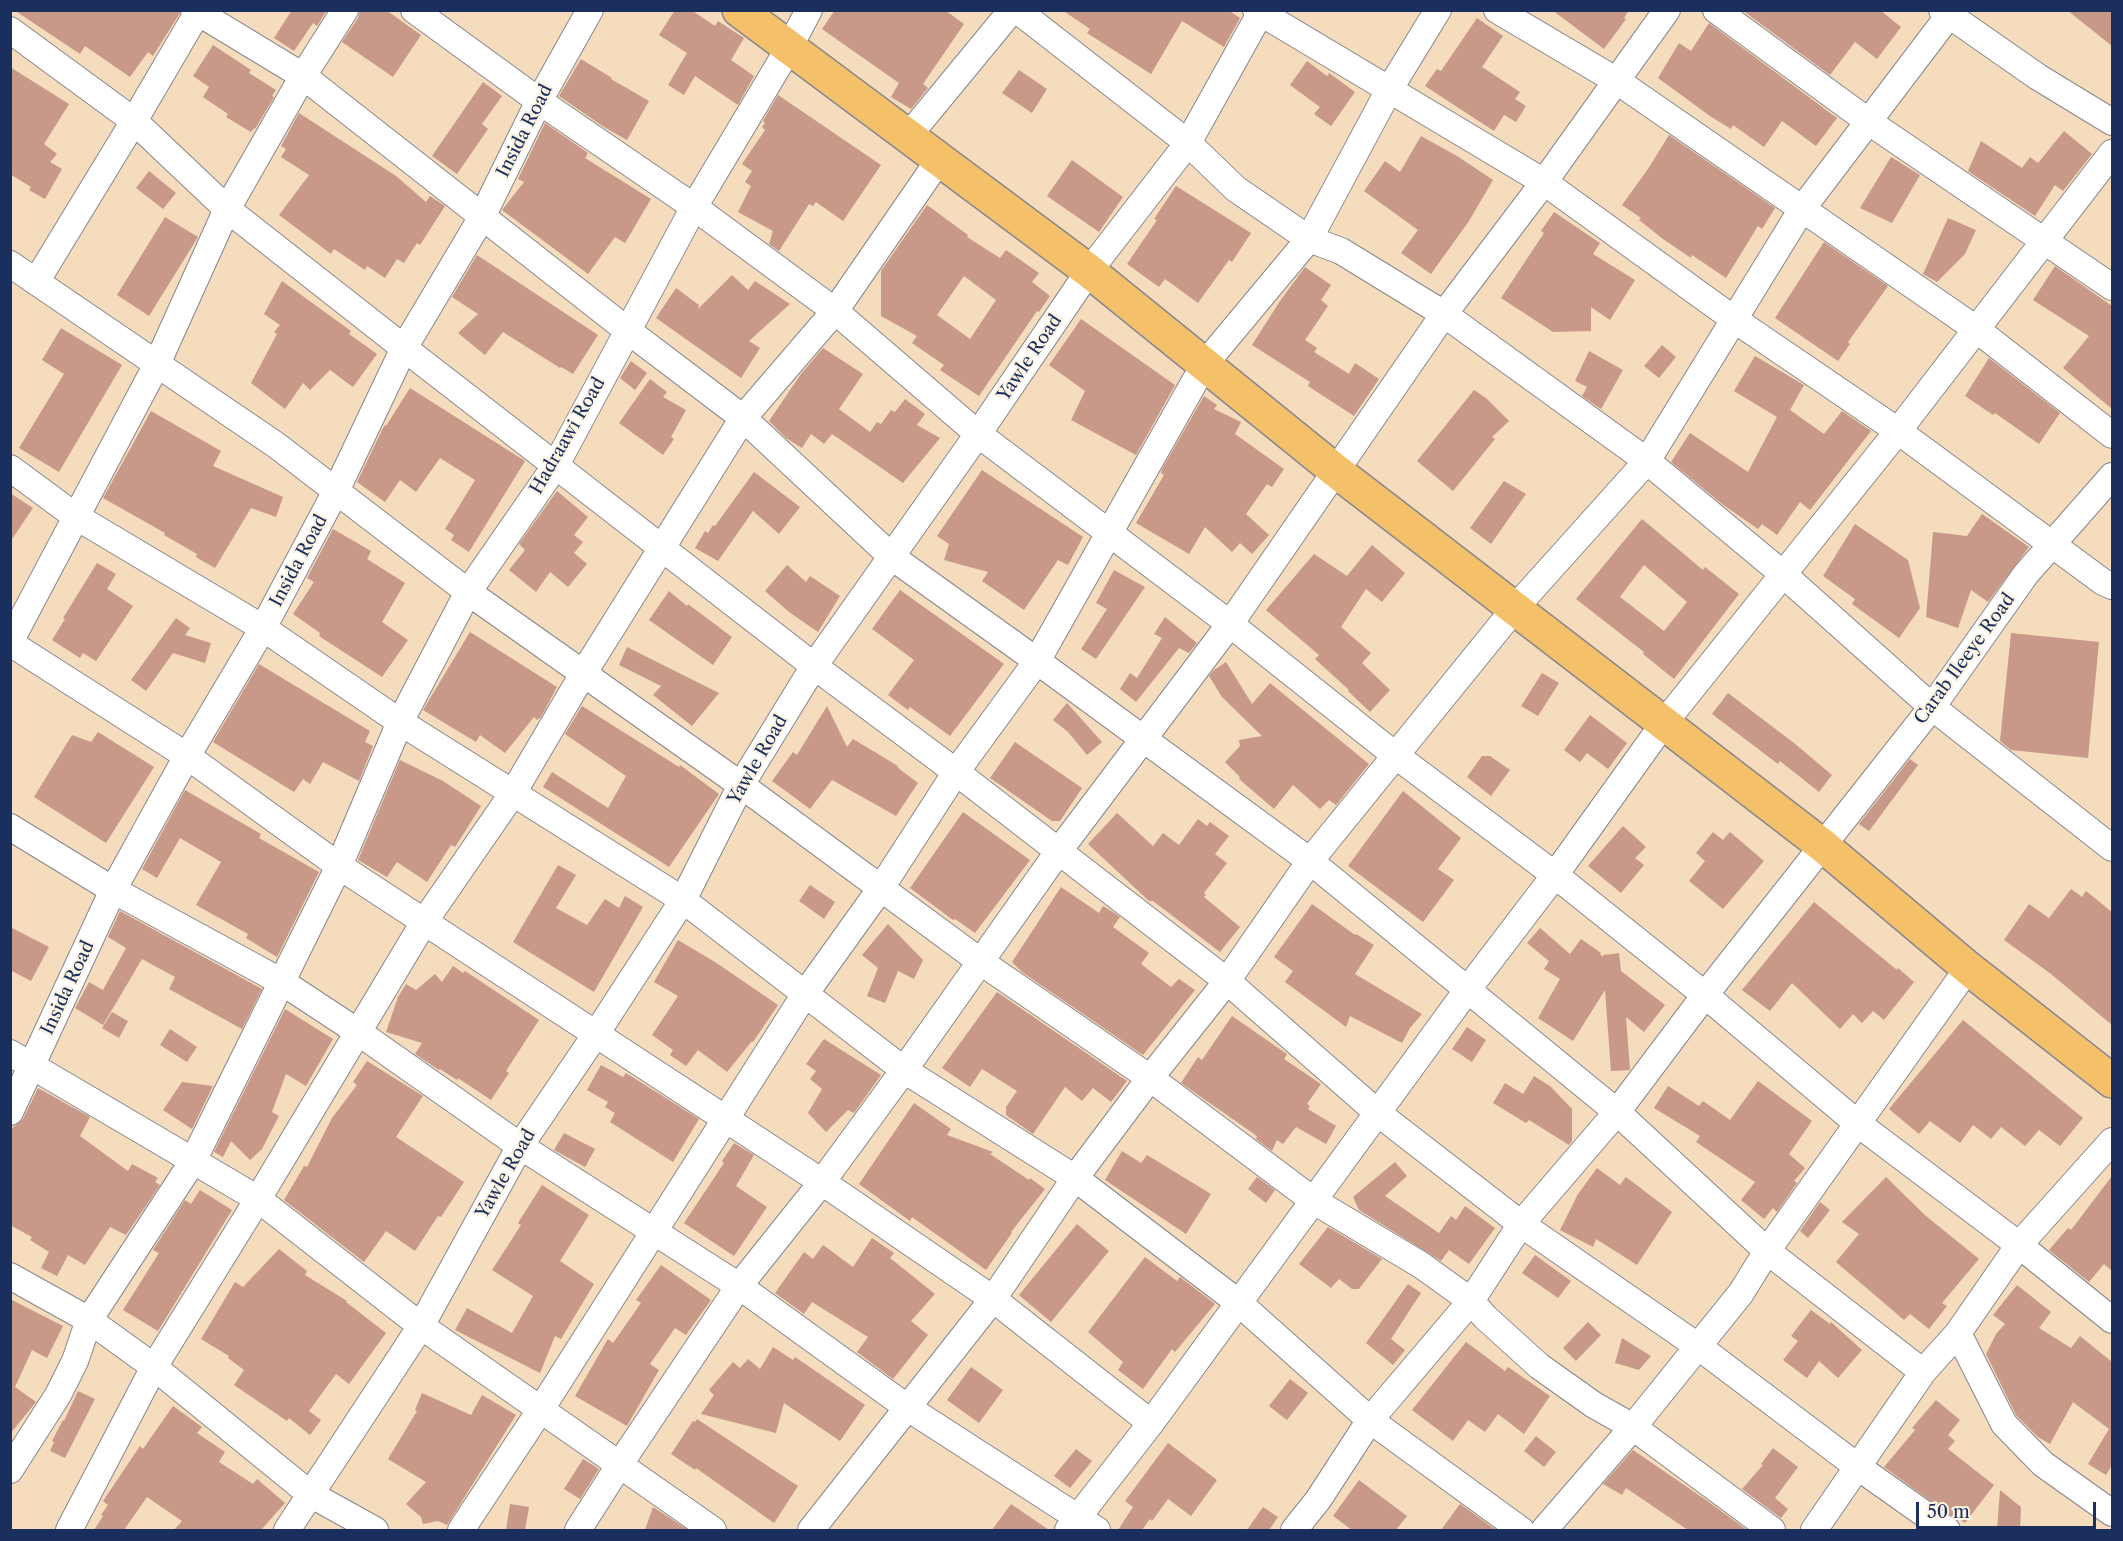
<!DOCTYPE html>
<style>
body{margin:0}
#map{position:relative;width:2123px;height:1541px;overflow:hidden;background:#f4dcbd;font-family:"Libre Caslon Text",serif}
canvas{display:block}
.frame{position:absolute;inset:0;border:12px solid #1b2f5e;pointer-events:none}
.scale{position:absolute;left:1916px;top:1502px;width:180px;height:27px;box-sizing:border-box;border:3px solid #1b2f5e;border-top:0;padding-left:8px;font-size:18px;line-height:21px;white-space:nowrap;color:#1b2f5e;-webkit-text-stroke:4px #fcf5e5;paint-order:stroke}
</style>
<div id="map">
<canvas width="2123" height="1541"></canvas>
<div class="frame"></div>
<div class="scale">50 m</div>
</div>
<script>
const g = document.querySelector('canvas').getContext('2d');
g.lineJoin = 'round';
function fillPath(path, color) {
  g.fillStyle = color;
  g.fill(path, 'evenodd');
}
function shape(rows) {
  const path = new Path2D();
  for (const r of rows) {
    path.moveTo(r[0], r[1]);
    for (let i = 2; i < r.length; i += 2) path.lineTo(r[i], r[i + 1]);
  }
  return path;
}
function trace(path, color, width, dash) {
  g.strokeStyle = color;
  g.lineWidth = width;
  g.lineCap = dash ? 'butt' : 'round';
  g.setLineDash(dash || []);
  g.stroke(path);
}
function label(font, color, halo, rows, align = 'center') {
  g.font = font + ' "Libre Caslon Text",serif';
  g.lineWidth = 4.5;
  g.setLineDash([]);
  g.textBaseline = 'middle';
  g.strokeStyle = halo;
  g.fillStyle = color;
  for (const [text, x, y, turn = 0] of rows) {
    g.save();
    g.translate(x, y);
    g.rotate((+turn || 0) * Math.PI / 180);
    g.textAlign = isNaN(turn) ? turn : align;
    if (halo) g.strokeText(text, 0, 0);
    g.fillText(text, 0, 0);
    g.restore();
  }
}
const building = shape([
 [14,10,179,10,180,13,153,56,148,52,130,77,85,46,80,54],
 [292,10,327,10,317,26,313,23,294,51,274,38],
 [360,10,386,10,421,35,393,77,342,42,358,18],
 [675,10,691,10,715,26,718,21,744,38,731,60,754,76,738,105,695,76,684,95,668,85,687,53,659,35],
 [835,10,945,10,964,24,923,84,928,88,911,109,891,97,899,83,822,29],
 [1062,10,1228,10,1240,18,1224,47,1182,21,1151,74,1087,33,1090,29],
 [1552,10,1629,10,1624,18,1626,19,1604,49],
 [1742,10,1880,10,1901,27,1877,59,1855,42,1830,75],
 [2067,10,2112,10,2112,46],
 [1477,18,1503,36,1482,67,1520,92,1515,99,1526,106,1516,122,1504,115,1494,131,1425,86,1437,69,1441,71],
 [1709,23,1837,118,1816,146,1782,121,1764,147,1733,125,1731,129,1710,116,1658,78,1679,43,1691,51],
 [213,45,251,70,249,73,276,90,272,96,274,97,255,129,254,128,251,132,226,117,228,114,203,97,209,87,193,76],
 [581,59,612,78,611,79,649,101,627,140,604,127,559,96],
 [1307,61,1327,76,1329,73,1355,92,1331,126,1314,114,1320,107,1290,85],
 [10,67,69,104,44,144,57,154,50,162,62,169,45,199,29,190,31,187,10,174],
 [1019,70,1047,89,1032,113,1002,93],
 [483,82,502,96,482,124,488,129,457,174,432,156],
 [778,95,881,165,843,221,816,202,813,206,809,204,779,251,769,244,773,231,738,212,751,186,745,182,752,171,742,164,765,130,762,127,765,123,763,121],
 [299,113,396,176,426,202,430,196,445,206,420,245,417,243,404,263,397,259,385,278,367,266,365,270,334,249,331,254,279,215,309,175,281,157,286,149,281,146],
 [545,123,588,153,585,158,651,199,625,243,615,237,588,274,502,210,524,182,518,179],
 [2064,131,2092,154,2063,191,2055,185,2035,216,1968,171,1981,141,2022,168,2030,157,2038,163],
 [1669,135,1775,208,1762,229,1758,226,1726,278,1692,255,1691,258,1663,239,1639,220,1641,218,1622,205,1648,169],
 [1421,136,1457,156,1493,180,1469,221,1431,274,1401,253,1418,230,1364,191,1385,161,1400,172],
 [1891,157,1920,175,1892,223,1860,208],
 [1072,160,1123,197,1099,232,1047,196],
 [149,171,176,193,163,209,136,188],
 [1176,186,1251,233,1232,262,1229,260,1198,303,1165,279,1159,287,1127,264,1157,220,1154,219],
 [927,205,968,235,967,237,1000,258,1006,250,1039,273,1032,282,1050,296,1039,312,1037,311,979,396,940,370,944,365,912,343,917,336,881,316,881,271],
 [964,276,996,300,970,339,937,315],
 [1554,212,1600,243,1593,254,1635,280,1610,320,1591,307,1591,331,1553,332,1501,298,1544,233,1541,231],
 [165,217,198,237,149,316,117,295],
 [1948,218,1976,230,1965,254,1937,282,1923,274],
 [1824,242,1888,286,1848,342,1850,344,1838,361,1775,318],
 [477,255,598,335,573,374,561,367,560,368,503,332,485,355,458,333,478,314,452,297],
 [2055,266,2112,306,2112,409,2063,368,2089,336,2033,300],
 [1305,267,1331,285,1321,300,1328,306,1305,340,1317,348,1314,352,1349,374,1355,363,1379,379,1354,416,1308,386,1310,382,1252,345,1280,301],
 [732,275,748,290,755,281,790,304,749,341,760,348,741,378,656,318,676,288,699,305,698,309],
 [282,281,351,331,349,334,377,354,353,387,330,370,310,390,303,383,285,409,251,383,277,334,274,332,280,325,264,314],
 [1081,319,1175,385,1136,455,1071,420,1085,391,1049,365],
 [61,328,122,365,59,472,19,448,64,374,42,360],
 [1662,345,1676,357,1659,378,1644,366],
 [823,348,863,374,839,409,870,432,877,422,881,424,891,410,895,412,905,399,925,414,917,425,940,438,903,483,832,434,824,444,811,434,802,448,786,438,769,421,801,374],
 [1589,351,1623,370,1601,409,1582,396,1587,387,1575,381],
 [1755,356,1804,385,1790,410,1824,434,1842,411,1871,431,1810,510,1800,502,1777,535,1762,524,1758,529,1722,504,1671,462,1690,433,1748,472,1777,417,1734,391],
 [1989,358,2060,413,2039,444,1995,413,1993,415,1965,396],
 [631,361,647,373,635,390,620,378],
 [650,379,667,392,663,397,686,410,671,437,674,439,663,455,619,423],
 [410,388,525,461,469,552,451,540,454,535,445,529,475,480,440,458,416,492,400,480,385,502,357,482,383,428,385,425,386,426],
 [1474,390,1486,398,1509,421,1492,437,1495,439,1453,491,1417,461],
 [1204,396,1217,405,1214,409,1241,422,1235,434,1284,469,1272,487,1267,484,1246,514,1269,535,1252,554,1240,543,1232,552,1205,527,1189,554,1136,523,1164,475,1161,473,1162,469],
 [151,411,221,451,213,466,283,497,276,517,251,508,215,568,196,557,197,554,164,535,165,533,103,498],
 [982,470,1083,537,1068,565,1058,560,1024,610,982,581,988,572,944,560,949,544,937,536],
 [754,472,800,507,779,534,753,511,718,561,695,548,705,531,708,533,713,525,715,526],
 [1504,481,1526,494,1491,544,1470,528],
 [557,491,588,517,574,535,583,542,574,553,587,564,568,587,550,572,536,592,509,570,525,550,519,544],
 [10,493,33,508,10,542],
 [1982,514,2029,547,1988,602,1971,590,1958,628,1926,617,1933,532,1967,536],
 [1642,519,1703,570,1705,567,1739,594,1674,679,1643,654,1644,652,1576,599],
 [1644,565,1687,602,1664,631,1620,597],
 [1855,524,1908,560,1920,608,1899,638,1852,604,1855,599,1823,576],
 [333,529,371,551,367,559,405,583,382,622,408,640,382,677,319,636,320,633,293,614,314,582,307,578],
 [1372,545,1405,573,1382,602,1366,589,1341,627,1371,653,1362,663,1390,690,1370,712,1348,691,1349,690,1315,659,1319,655,1266,610,1314,554,1347,576],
 [97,563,116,574,107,589,133,606,96,661,83,653,80,658,52,640,65,619,63,618],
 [787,565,806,582,810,576,840,596,818,632,789,612,765,591],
 [1114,570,1145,587,1096,659,1081,649,1107,609,1096,603],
 [900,590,1004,664,950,736,910,707,908,710,888,695,914,660,872,629],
 [669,591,687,606,688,604,732,637,713,665,649,620],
 [1165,617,1197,643,1189,653,1179,648,1136,702,1120,689,1130,673,1137,678,1162,638,1154,634],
 [176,618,190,628,185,635,211,643,205,663,173,653,146,691,131,680],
 [470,632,557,687,541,717,537,720,534,717,505,753,480,735,476,742,423,710],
 [2011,633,2099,642,2088,758,2011,750,2000,741],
 [627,647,719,693,692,726,653,695,661,686,619,665],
 [1226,662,1252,704,1270,683,1369,764,1336,805,1329,800,1320,809,1293,785,1274,809,1239,779,1240,777,1225,762,1240,746,1239,740,1262,736,1222,697,1209,676,1214,670],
 [259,664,370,731,365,742,373,746,359,781,323,762,310,784,303,779,294,792,213,742],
 [1542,673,1559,683,1538,716,1521,706],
 [1728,693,1794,743,1832,775,1819,792,1780,761,1778,764,1712,714],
 [1067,703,1102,742,1087,755,1068,732,1053,720],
 [582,706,679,767,680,765,719,794,669,867,543,787,552,772,608,808,626,776,565,734],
 [827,706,847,747,853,739,898,766,897,767,918,783,896,816,832,780,810,809,772,781,793,752,797,755],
 [1590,715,1627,743,1608,769,1587,753,1580,762,1564,750],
 [98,732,154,767,106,843,34,797,72,735,91,742],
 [1015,742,1082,788,1060,821,1052,821,990,778],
 [1482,756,1490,756,1510,770,1491,796,1467,777],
 [1910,759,1918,765,1869,831,1859,824],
 [400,760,443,781,481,806,455,847,451,845,427,882,397,862,387,877,358,860],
 [185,790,261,834,259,838,319,872,277,957,246,938,248,934,196,905,221,862,180,838,157,878,142,869],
 [1403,791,1461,838,1438,869,1454,880,1423,922,1348,866],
 [963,812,1030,860,975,933,955,919,953,920,910,888],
 [1117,813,1153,846,1163,833,1179,845,1198,819,1207,826,1210,822,1229,836,1215,854,1227,863,1204,893,1206,895,1204,897,1240,927,1220,952,1153,901,1149,901,1088,844],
 [1623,826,1646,847,1635,858,1644,865,1621,893,1588,866],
 [1713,832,1723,840,1730,832,1764,861,1723,909,1689,881,1705,861,1696,853],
 [558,865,576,875,556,908,587,925,605,899,619,908,625,896,643,907,594,992,513,942],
 [810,885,835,902,824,919,799,901],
 [1061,887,1099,913,1103,906,1116,914,1120,917,1113,927,1149,953,1141,964,1171,987,1179,979,1195,990,1143,1055,1022,972,1012,962],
 [2071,889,2082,897,2086,891,2112,912,2112,1025,2051,974,2004,940,2029,904,2049,918],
 [1814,902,1897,970,1898,968,1914,982,1884,1020,1873,1011,1862,1023,1853,1014,1840,1029,1792,983,1770,1011,1742,990],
 [1312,904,1355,935,1356,934,1374,945,1355,974,1422,1014,1410,1028,1402,1043,1350,1016,1346,1027,1285,982,1293,971,1274,957],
 [120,911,262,989,242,1029,169,989,175,977,142,959,103,1025,75,1008,89,982,103,990,126,948,108,937],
 [888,924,923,960,914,979,898,971,885,1003,867,996,878,968,862,955],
 [10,927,49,947,31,981,10,970],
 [1540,928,1570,954,1581,939,1601,953,1600,954,1603,957,1603,955,1619,953,1621,971,1665,1005,1644,1032,1626,1017,1630,1070,1611,1071,1605,990,1573,1041,1538,1018,1560,979,1544,969,1549,961,1527,943],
 [678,940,715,962,778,1005,753,1042,752,1041,727,1072,698,1050,686,1066,670,1055,673,1050,652,1035,678,996,654,982],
 [453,966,463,973,465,971,539,1020,506,1071,509,1073,491,1100,458,1078,457,1080,440,1069,439,1070,415,1054,422,1043,386,1032,398,997,406,984,416,990,435,974,442,982],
 [997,992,1127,1081,1111,1102,1093,1088,1082,1101,1065,1087,1033,1134,1006,1115,1006,1107,1017,1091,982,1069,970,1087,942,1068],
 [285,1009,333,1039,306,1086,286,1074,272,1112,279,1116,262,1149,250,1160,231,1141,223,1157,214,1152],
 [112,1012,128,1021,119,1038,102,1028],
 [1232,1016,1287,1054,1284,1059,1321,1084,1307,1104,1310,1106,1308,1109,1336,1126,1326,1144,1296,1127,1283,1144,1277,1140,1272,1151,1256,1139,1257,1136,1181,1083,1198,1057,1202,1060],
 [1963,1020,2083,1118,2060,1146,2039,1130,2025,1146,2001,1127,1991,1139,1973,1125,1960,1143,1930,1121,1919,1134,1889,1109],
 [1467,1027,1486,1040,1472,1062,1452,1049],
 [170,1029,197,1047,187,1062,160,1045],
 [824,1039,881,1075,854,1113,848,1110,826,1132,808,1113,822,1089,810,1079,816,1071,806,1064],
 [367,1061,423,1096,396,1137,464,1182,441,1217,438,1216,415,1251,386,1231,364,1262,284,1200,304,1166,307,1167,332,1118,357,1085,353,1082],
 [601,1065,623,1077,626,1073,699,1119,673,1162,610,1122,615,1113,605,1107,608,1102,587,1090],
 [1534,1076,1550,1086,1572,1109,1572,1141,1569,1145,1529,1120,1526,1123,1493,1103,1505,1083,1523,1094],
 [1758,1081,1812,1121,1789,1154,1805,1168,1794,1181,1797,1183,1777,1212,1773,1208,1764,1219,1741,1200,1755,1182,1696,1142,1700,1136,1654,1108,1668,1086,1699,1106,1703,1101,1730,1120],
 [182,1082,213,1086,192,1129,163,1110],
 [38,1088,90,1117,80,1136,128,1171,132,1164,158,1178,155,1182,160,1185,126,1235,110,1227,85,1265,68,1255,57,1276,41,1268,49,1252,30,1240,32,1237,10,1225,10,1130,23,1119],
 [914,1103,951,1129,947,1135,993,1152,990,1154,1029,1180,1030,1178,1045,1189,1011,1232,1012,1233,986,1270,912,1217,910,1221,859,1184],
 [564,1133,595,1149,585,1167,554,1150],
 [734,1143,754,1155,736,1186,767,1207,734,1256,684,1223,724,1163,722,1161],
 [1122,1151,1141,1163,1147,1155,1211,1194,1186,1234,1105,1180],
 [1395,1162,1407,1176,1385,1196,1439,1233,1451,1216,1456,1220,1465,1206,1495,1228,1469,1264,1449,1250,1441,1261,1359,1210,1353,1197],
 [1597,1168,1620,1185,1626,1177,1672,1212,1637,1265,1596,1239,1593,1247,1560,1230,1578,1194],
 [2112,1176,2112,1271,2104,1264,2089,1282,2049,1250,2068,1228,2071,1230],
 [1257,1177,1275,1190,1266,1203,1248,1189],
 [1886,1177,1926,1216,1979,1259,1942,1303,1947,1306,1929,1329,1910,1314,1904,1320,1836,1262,1859,1234,1842,1222],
 [542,1185,589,1215,560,1261,594,1284,561,1339,555,1336,540,1373,455,1330,467,1308,512,1333,533,1296,492,1270,521,1225,518,1223],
 [200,1190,232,1210,158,1331,123,1310,159,1253,153,1250,185,1200,191,1204],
 [1820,1202,1830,1210,1808,1238,1800,1231],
 [1077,1224,1109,1251,1051,1322,1019,1295],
 [1328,1227,1382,1259,1359,1289,1352,1289,1339,1279,1331,1288,1299,1264],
 [872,1238,894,1253,890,1258,935,1294,911,1321,928,1335,893,1379,857,1352,868,1337,812,1302,804,1314,775,1293,804,1252,813,1259,823,1245,853,1267],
 [279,1249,307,1271,305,1275,347,1301,346,1302,386,1333,349,1384,336,1374,309,1411,321,1420,310,1435,289,1418,287,1421,234,1385,244,1370,228,1358,229,1356,201,1339,235,1282,243,1287],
 [1535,1255,1571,1281,1558,1298,1522,1273],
 [1145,1257,1177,1281,1180,1277,1215,1304,1175,1352,1172,1349,1143,1389,1118,1370,1123,1362,1088,1332],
 [661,1265,711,1300,686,1335,675,1328,650,1364,659,1370,627,1426,575,1396,608,1339,613,1343,641,1303,636,1300],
 [1408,1284,1421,1293,1391,1339,1405,1350,1393,1365,1366,1343],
 [2017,1285,2051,1312,2039,1328,2071,1348,2080,1336,2112,1362,2112,1465,2106,1475,2088,1464,2109,1429,2073,1402,2050,1444,2038,1437,2016,1415,1986,1354,1996,1334,2005,1324,1993,1315],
 [10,1299,63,1326,47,1358,32,1350,15,1387,36,1402,10,1434],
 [1811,1310,1830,1324,1831,1322,1862,1350,1838,1378,1819,1361,1807,1378,1783,1360,1798,1341,1791,1336],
 [1588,1322,1601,1335,1576,1361,1563,1348],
 [1622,1338,1651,1356,1639,1370,1615,1363],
 [1466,1342,1505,1371,1508,1367,1550,1396,1524,1434,1498,1414,1485,1432,1468,1420,1453,1441,1412,1410],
 [773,1347,793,1360,795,1357,865,1405,840,1441,784,1403,776,1433,701,1414,714,1395,709,1390,733,1362,740,1368,748,1359,760,1369],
 [971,1367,1003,1390,979,1423,947,1400],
 [1290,1379,1308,1393,1287,1420,1269,1406],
 [78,1391,95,1399,65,1458,50,1451,54,1442,52,1441,63,1420,64,1421],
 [422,1393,471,1415,482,1395,516,1415,447,1525,438,1521,423,1524,421,1517,406,1504,426,1482,388,1459,417,1411,415,1410],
 [1936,1400,1960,1420,1948,1435,1955,1441,1948,1449,1994,1485,1965,1523,1959,1518,1957,1520,1884,1467,1915,1430,1912,1428],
 [173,1406,202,1427,197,1433,225,1452,219,1462,253,1484,257,1479,285,1503,261,1530,174,1530,182,1521,147,1497,124,1530,94,1530,103,1516,101,1515,108,1505,103,1501,140,1446,143,1449],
 [697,1419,798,1486,774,1523,696,1468,695,1470,671,1454,693,1421,695,1422],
 [1536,1436,1556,1452,1544,1467,1524,1451],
 [1168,1443,1217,1480,1191,1516,1168,1499,1152,1521,1150,1519,1142,1530,1118,1530,1133,1507,1125,1501],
 [1773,1448,1798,1467,1775,1498,1788,1509,1781,1518,1742,1489,1763,1465,1761,1464],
 [1076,1449,1092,1461,1070,1488,1054,1476],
 [1633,1450,1706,1500,1747,1530,1688,1530,1626,1488,1622,1495,1603,1484],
 [583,1459,599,1469,580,1499,564,1489],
 [1359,1480,1407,1516,1396,1530,1352,1530,1333,1516],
 [2000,1490,2021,1507,2020,1530,1997,1530],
 [510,1504,529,1507,525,1530,506,1530],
 [1011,1504,1049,1530,992,1530],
 [1460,1504,1496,1530,1441,1530],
 [653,1507,688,1530,645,1530],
 [1263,1507,1278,1517,1269,1530,1247,1530]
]);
const street = shape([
 [194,10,303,76,627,330,743,418,892,557,1037,661,1310,861,1617,1112,1767,1251,1923,1372],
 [414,10,539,101,694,207,835,311,978,434,1230,624,1395,755,1555,875,1705,995,1857,1123,2019,1245,2112,1320],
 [1017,10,1188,143,1236,189,1309,239,1341,251,1444,314,1647,461,1784,575,1932,707,2112,848],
 [1256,10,1544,182,1735,320,1898,431,2103,582,2112,586],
 [1497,10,1617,81,1976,329,2112,435],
 [1716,10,1869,122,2112,287],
 [1942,10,2038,77,2112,122],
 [10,30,134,121,227,209,404,348,814,666,956,772,1227,981,1379,1114,1521,1224,1699,1347,1858,1467,1947,1530],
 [909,135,1012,10],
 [10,264,276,445,468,592,741,785,981,962,1150,1078,1314,1201,1421,1265,1471,1301,1485,1317,1539,1366,1594,1405,1633,1427,1772,1530],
 [36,282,134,121,199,10],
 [10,468,75,516,263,628,400,722,683,900,904,1070,1075,1178,1239,1303,1370,1420,1521,1530],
 [10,642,157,364,227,209,303,76,345,10],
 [10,643,187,756,339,866,822,1182,993,1299,1151,1423],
 [10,827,113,890,282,982,358,1032,520,1146,739,1286,908,1408,1097,1530],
 [10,1053,258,1199,421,1326,713,1530],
 [10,1112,113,890,187,756,263,628,336,491,404,348,482,217,539,101,590,10],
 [10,1276,89,1320,154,1367,310,1494,375,1530],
 [1958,1333,2004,1424,2043,1464,2112,1513],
 [10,1470,58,1395,75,1361,89,1320,193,1161,339,866,400,722,468,592,556,465,694,207,789,48,809,10],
 [69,1530,154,1367,258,1199,424,922,513,793,583,674,743,418,835,311,939,160],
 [287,1530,421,1326,520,1146,596,1034,683,900,741,785,814,666,978,434,1089,271,1188,143,1262,10],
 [461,1530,541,1409,805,994,881,888,956,772,1037,661,1204,365,1309,239,1389,90,1438,10],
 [578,1530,620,1464,739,1286,822,1182,904,1070,1058,852,1230,624,1444,314,1544,182,1667,10],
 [811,1530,993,1299,1075,1178,1150,1078,1227,981,1310,861,1515,608,1647,461,1802,209,1953,10],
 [1068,1530,1151,1423,1468,989,1555,875,1664,723,1898,431,2112,153],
 [1294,1530,1318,1500,1370,1420,1471,1301,1521,1224,1617,1112,1705,995,1932,707,2026,574,2112,476],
 [1544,1530,1633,1427,1741,1293,1767,1251,1968,968],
 [1814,1530,1923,1372,1958,1333,2019,1245,2112,1141]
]);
const highway = shape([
 [739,10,1089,271,1336,471,1822,845,1968,968,2112,1081]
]);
const streetNames = [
 ["Insida Road",525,131,-63],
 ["Yawle Road",1030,358,-56],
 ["Hadraawi Road",568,436,-60],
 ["Insida Road",299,561,-62],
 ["Carab Ileeye Road",1965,659,-54],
 ["Yawle Road",758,760,-60],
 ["Insida Road",68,988,-65],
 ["Yawle Road",506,1174,-60]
];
fillPath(building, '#c89888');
trace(street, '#88868e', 28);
trace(highway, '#88868e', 36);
trace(street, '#fff', 26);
trace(highway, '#f4c16a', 33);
label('18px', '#1b2f5e', '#fcf5e5', streetNames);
</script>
